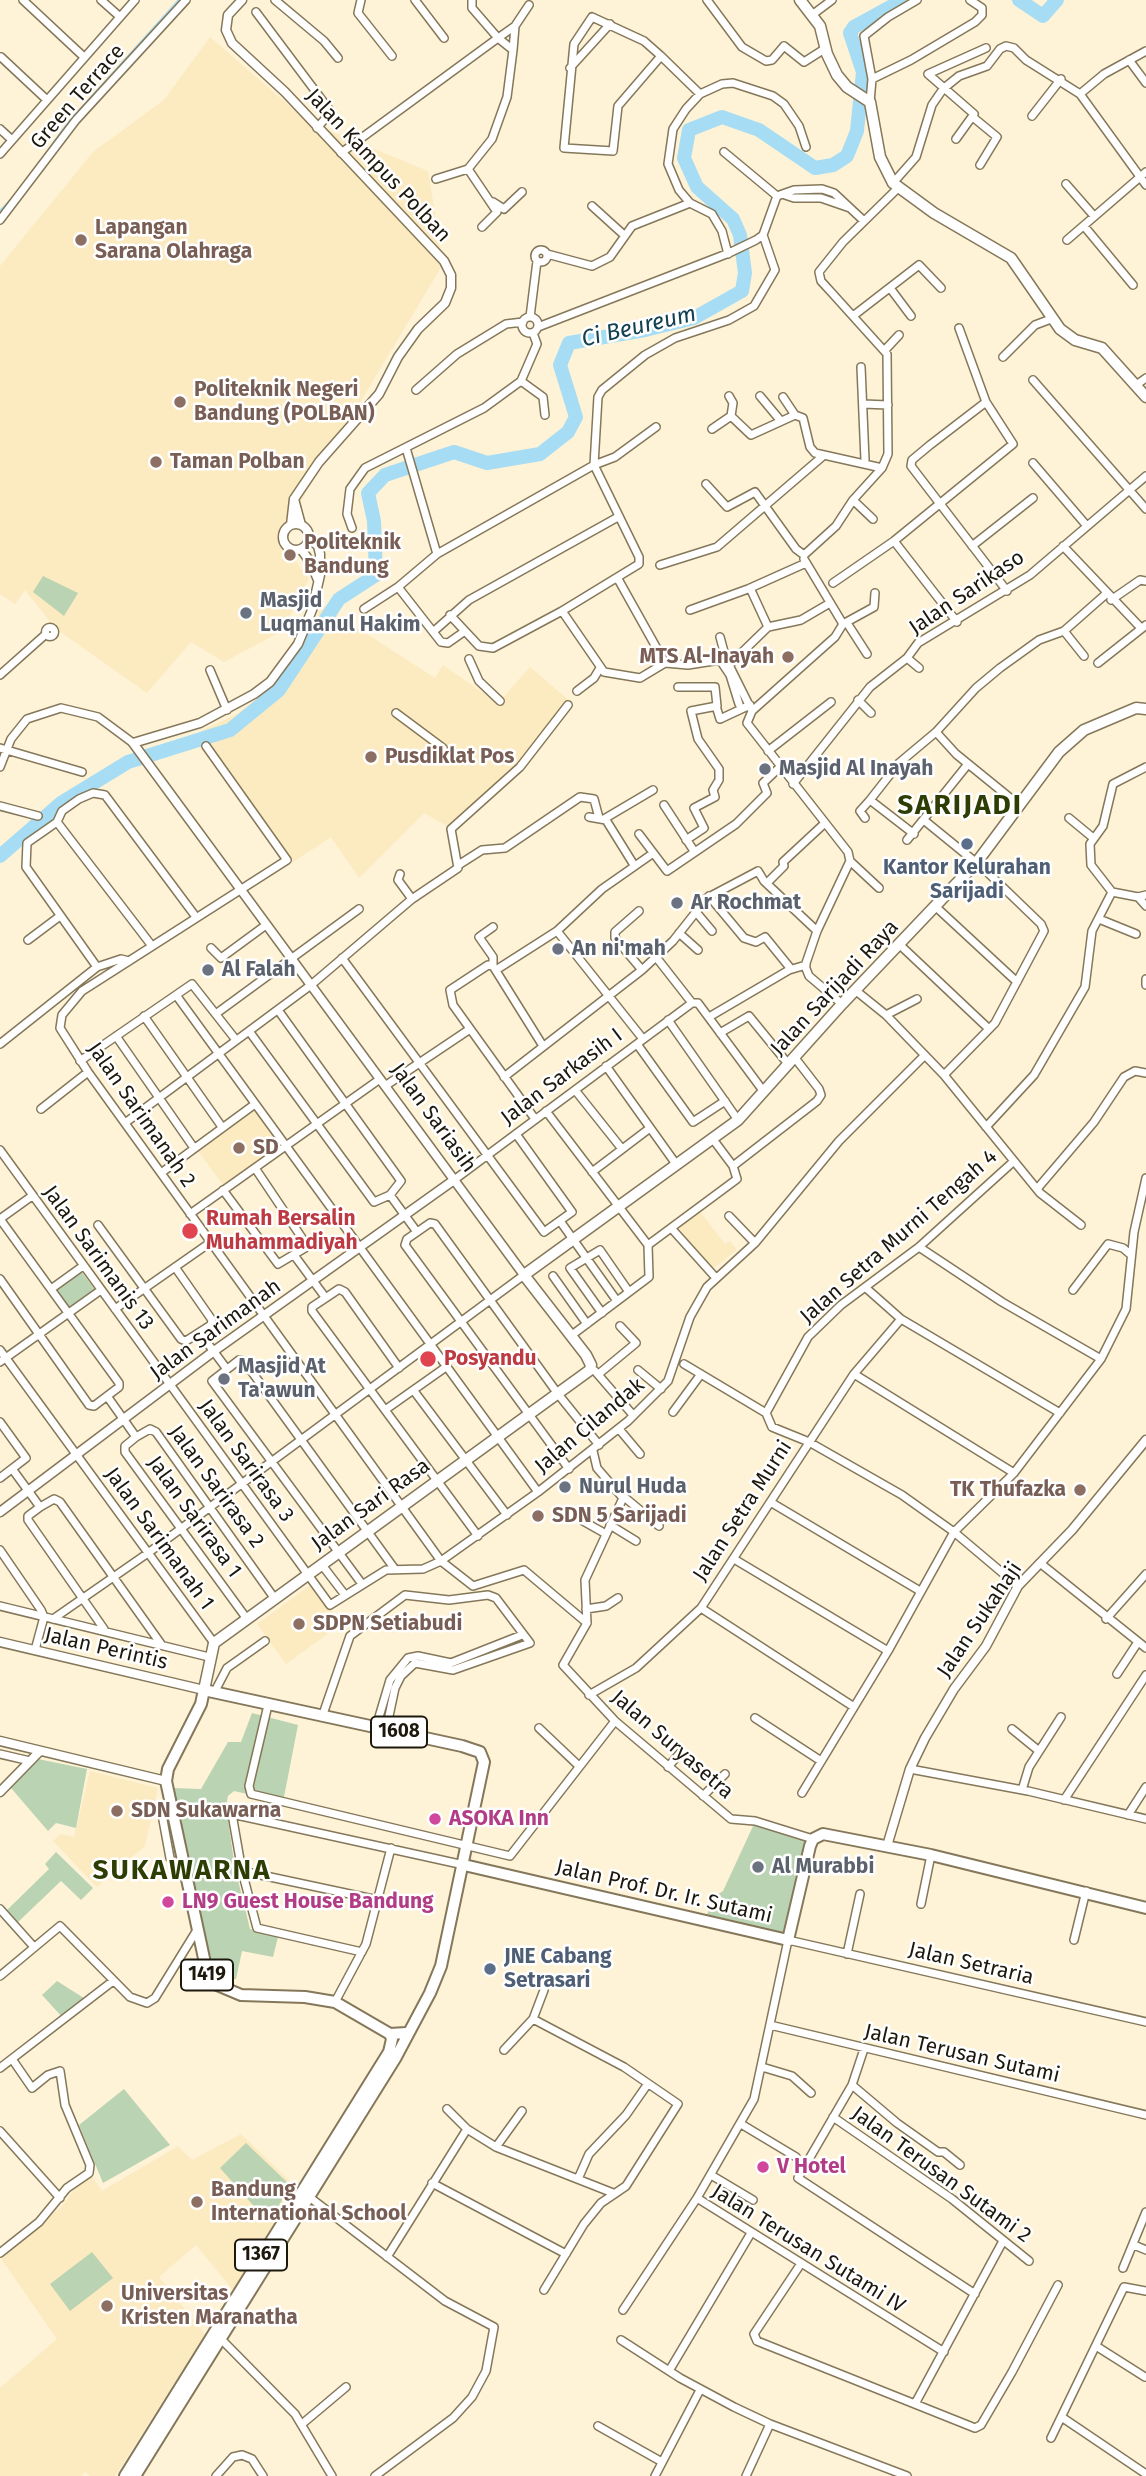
<!DOCTYPE html>
<style>
body{margin:0}
canvas{display:block;background:#fef2d7}
</style>
<canvas width="1146" height="2476"></canvas>
<script>
const g = document.querySelector('canvas').getContext('2d');
g.lineJoin = 'round';
function fillPath(path, color) {
  g.fillStyle = color;
  g.fill(path, 'evenodd');
}
function shape(rows) {
  const path = new Path2D();
  for (const r of rows) {
    if (r.length === 3) {
      path.moveTo(r[0] + r[2], r[1]);
      path.arc(r[0], r[1], r[2], 0, 2 * Math.PI);
      continue;
    }
    path.moveTo(r[0], r[1]);
    for (let i = 2; i < r.length; i += 2) path.lineTo(r[i], r[i + 1]);
  }
  return path;
}
function trace(path, color, width, dash) {
  g.strokeStyle = color;
  g.lineWidth = width;
  g.lineCap = dash ? 'butt' : 'round';
  g.setLineDash(dash || []);
  g.stroke(path);
}
function label(font, color, halo, rows, align = 'center') {
  g.font = font + ' "Fira Sans",sans-serif';
  g.lineWidth = 5;
  g.setLineDash([]);
  g.textBaseline = 'middle';
  g.strokeStyle = halo;
  g.fillStyle = color;
  for (const [text, x, y, turn = 0] of rows) {
    g.save();
    g.translate(x, y);
    g.rotate((+turn || 0) * Math.PI / 180);
    g.textAlign = isNaN(turn) ? turn : align;
    if (halo) g.strokeText(text, 0, 0);
    g.fillText(text, 0, 0);
    g.restore();
  }
}
const built = shape([
 [210,37,308,122,428,171,443,264,279,538,309,579,282,631,224,662,191,642,147,693,55,628,25,590,15,604,0,594,0,266,93,152,164,100],
 [322,605,435,678,443,665,498,703,530,667,571,702,506,783,453,829,424,813,359,878,331,837,287,866,199,732,237,714,279,681,305,645],
 [255,1110,281,1146,224,1186,198,1151],
 [700,1212,725,1244,730,1241,737,1250,711,1270,679,1228],
 [312,1584,341,1624,286,1664,257,1624],
 [90,1771,158,1788,145,1846,97,1887,53,1841,61,1834,74,1837],
 [241,2134,296,2187,233,2290,196,2245,159,2277,205,2334,115,2476,90,2476,85,2472,81,2476,0,2476,0,2388,57,2339,0,2257,63,2205,78,2184,91,2175,102,2191,178,2146,192,2160]
]);
const green = shape([
 [43,576,78,593,64,616,33,592],
 [81,1271,95,1290,69,1310,55,1290],
 [252,1713,298,1725,283,1802,234,1791,228,1796,226,1806,235,1868,250,1929,278,1937,273,1957,242,1951,236,1979,222,1980,210,1961,173,1788,201,1789,228,1742,241,1742],
 [38,1759,87,1769,76,1828,56,1823,48,1831,11,1788],
 [754,1824,807,1837,784,1935,706,1917,715,1896,723,1891],
 [56,1852,93,1888,81,1900,61,1881,17,1923,6,1911,49,1869,45,1864],
 [57,1981,87,2000,64,2019,42,1995],
 [124,2089,170,2145,103,2183,79,2125],
 [246,2143,291,2186,268,2222,220,2168],
 [92,2252,113,2278,70,2311,50,2284]
]);
const stream = shape([
 [32,173,68,123,179,0],
 [0,211,11,200]
]);
const river = shape([
 [1019,0,1043,16,1057,0],
 [0,856,61,803,128,762,230,730,279,690,339,599,376,575,374,521,368,493,385,475,454,452,487,463,540,454,568,432,576,417,560,365,569,343,645,330,694,318,742,291,745,273,740,235,733,219,697,187,684,158,689,130,722,117,759,130,815,168,833,165,847,156,857,131,863,72,850,33,854,27,903,0]
]);
const minor = shape([
 [23,0,84,57],
 [101,0,119,16],
 [275,0,324,41,338,58],
 [361,0,358,13,392,56],
 [415,0,444,38],
 [472,0,472,8,498,38,515,26],
 [707,0,742,47,766,61,772,60,784,46,804,62,826,48],
 [256,12,331,112,317,128],
 [812,15,832,0],
 [513,50,515,26,529,5],
 [661,56,618,106,613,151,564,148,574,44,592,17,644,41,661,56,700,94],
 [1,57,47,100],
 [1129,60,1146,83],
 [570,68,610,24],
 [872,79,911,60,975,22,982,15,982,8,970,0],
 [1080,94,1104,74,1146,51],
 [870,102,872,79,864,36,888,17,917,0],
 [1032,116,1061,79],
 [974,118,997,137,980,165],
 [0,129,12,140],
 [956,139,974,114,928,74,986,48],
 [724,152,777,196],
 [341,153,498,38,513,50,507,97,492,139,468,169,497,212,482,227],
 [0,154,135,0],
 [436,179,468,169],
 [893,183,916,157,932,105,943,89,959,76,987,66,1000,49,1006,46,1014,48,1026,60,1080,94,1146,185],
 [1066,184,1094,216],
 [785,195,794,198,821,198,850,208],
 [493,202,504,209,522,192],
 [592,206,624,235],
 [0,220,76,120,186,0],
 [1084,226,1133,285],
 [1067,240,1146,172],
 [541,256,6],
 [547,254,592,266,610,257,632,226,690,203],
 [728,254,722,231,712,214,690,203,679,190,668,164,673,129,686,109,700,94,722,84,733,83,773,96,784,104,799,126,806,147],
 [890,288,911,316],
 [853,316,919,265,941,288],
 [530,317,537,261],
 [530,325,8],
 [538,327,729,253,756,240,763,235,777,196,794,190,822,189,834,193,864,221],
 [885,350,899,335],
 [1003,357,1035,325,1051,319],
 [861,367,865,460],
 [1033,380,1146,509],
 [521,381,543,397,545,415],
 [1136,385,1146,378],
 [416,390,457,354,506,324,523,322],
 [729,396,733,403,731,416],
 [760,396,780,420],
 [783,397,795,415],
 [986,402,930,445,912,460,911,466,1007,591],
 [863,404,888,405],
 [712,429,731,416,751,435,795,415,803,418,810,447,815,453,882,468],
 [406,448,437,554],
 [1033,463,1087,526],
 [706,484,727,507,755,492,796,549,804,555],
 [853,500,873,519],
 [352,528,347,514,350,489,365,468,484,408,521,381,537,344,533,333],
 [894,541,957,622],
 [972,546,1033,498],
 [1063,546,1141,628],
 [804,555,836,526,853,500,882,468,888,454,887,354,832,293,821,281,819,272,843,242,898,188],
 [804,559,843,624],
 [660,565,717,547,823,456],
 [618,579,665,663,688,665,720,660,730,675,739,704],
 [833,583,894,541,1013,444,986,402,959,328],
 [398,587,441,642,448,643,465,631],
 [750,588,768,627],
 [1111,600,1140,580,1146,581],
 [364,609,398,587,437,554,594,465,615,457,656,427],
 [690,610,748,589,806,563],
 [562,611,604,672,640,678,665,663],
 [450,615,479,646,493,648,562,611,639,564,639,557,594,465,598,397,602,390,645,355,675,338,729,320,754,306,775,270,763,235],
 [847,623,867,654],
 [768,627,801,620,830,603],
 [50,632,4.5],
 [1064,631,1084,656],
 [433,632,469,600,618,517],
 [720,637,726,659,752,711],
 [907,658,919,668],
 [469,659,479,681,500,701],
 [1098,663,1146,625],
 [730,664,768,627],
 [210,670,227,710],
 [0,675,46,634],
 [678,687,715,687,717,706,691,711,698,739,719,769,719,780,713,790,715,797,694,808,704,828,686,840],
 [577,691,594,678,600,668],
 [858,700,871,713],
 [716,706,720,719,750,705],
 [396,713,443,748],
 [936,732,956,754,1020,806],
 [206,746,287,860,82,991,62,1015,60,1028,88,1072,441,1561,473,1586,524,1570,587,1623],
 [0,748,82,772],
 [768,751,831,702],
 [0,767,11,739,27,719,61,708,98,717,133,743],
 [793,784,870,687,907,658,918,643,1030,575,1146,476],
 [664,805,694,851],
 [0,806,38,816],
 [589,817,606,820,634,865],
 [865,818,860,811,870,800],
 [1069,818,1092,837],
 [604,819,653,790],
 [925,821,984,869,1041,924,1044,931,995,1023,944,1075],
 [57,822,62,811,79,799,93,793,105,795,196,917],
 [57,822,27,843,26,867,97,967],
 [57,822,152,946],
 [639,834,667,871,736,824,767,793,763,783,780,767],
 [914,834,870,800,899,763,936,732,976,688,1000,668,1039,640,1064,631,1106,594],
 [907,840,968,764],
 [850,861,879,888],
 [460,864,482,850,505,848,580,797,594,799,599,818],
 [767,883,784,866,783,862,825,823],
 [1112,892,1091,865,1090,844,1103,826,1113,784,1146,767],
 [1112,892,1138,897,1146,895],
 [709,896,744,938,756,942,765,937,791,969],
 [1138,897,1146,906],
 [412,899,458,868,451,829,520,767,568,705],
 [936,907,1017,982],
 [696,912,712,931],
 [1099,919,1136,934],
 [493,927,479,937,493,957,493,966],
 [557,931,643,1039],
 [679,933,698,950],
 [28,940,60,916],
 [900,945,989,1029],
 [211,948,221,958,266,925],
 [656,957,692,1003,698,1003,764,1092],
 [342,958,544,1232,572,1212,516,1134],
 [496,970,557,931,602,889,652,854],
 [642,970,673,941,707,898,758,871,764,881,817,931],
 [1146,979,1146,985],
 [855,990,886,1015,944,1075,1040,1193,1081,1225],
 [176,995,538,1492],
 [842,1004,809,976,805,966,817,931,850,861,848,852,747,723,752,711,835,637,843,624,874,607,875,593],
 [217,1013,359,909],
 [886,1015,917,999],
 [144,1016,222,1127],
 [709,1017,789,970,806,965],
 [668,1020,738,1120],
 [249,1031,374,1202,390,1195,401,1181,278,1010],
 [720,1033,749,1016,789,1065],
 [116,1036,194,1148],
 [0,1044,97,967,121,959,129,961],
 [637,1044,693,1122,725,1101],
 [80,1061,192,984,236,1040],
 [606,1066,676,1164],
 [504,1077,642,970,615,938,615,932,639,911],
 [385,1086,470,1029],
 [575,1090,622,1149],
 [41,1109,88,1072],
 [546,1111,648,1245,649,1277,572,1335],
 [535,1119,453,1005,450,990,488,965,493,966,543,1046],
 [125,1123,311,985,412,899,398,880,400,874],
 [986,1127,1034,1075,1085,987,1092,931,1112,892],
 [712,1138,733,1166],
 [0,1150,330,1605,386,1570,423,1569,441,1561,538,1492,628,1421,668,1381,690,1317,707,1287,755,1243,839,1141,924,1056],
 [592,1172,650,1128],
 [161,1173,255,1104],
 [454,1180,692,1003],
 [1037,1189,1094,1122,1124,1077,1135,1071,1146,1073],
 [223,1190,278,1264,305,1248,306,1244,255,1168],
 [390,1195,417,1232],
 [190,1214,380,1079],
 [729,1216,755,1243],
 [0,1219,119,1383,119,1387,94,1406,89,1405,0,1279],
 [0,1219,32,1196],
 [560,1221,617,1301],
 [98,1225,181,1339,186,1341,211,1325,212,1320,175,1267],
 [672,1229,716,1278],
 [648,1245,737,1179,733,1166,817,1101,821,1095,819,1089,795,1058],
 [919,1247,1002,1302,1101,1359],
 [294,1255,325,1297],
 [553,1276,587,1324],
 [866,1288,901,1319,1060,1413],
 [51,1289,83,1266],
 [1073,1290,1108,1244,1123,1248,1130,1254],
 [115,1309,211,1242],
 [602,1313,570,1268,600,1250,629,1292],
 [200,1333,226,1368],
 [0,1350,214,1643],
 [0,1362,101,1290],
 [684,1364,766,1413,772,1427,809,1442,902,1495,954,1532,1018,1586],
 [399,1368,345,1292,339,1289,312,1307,312,1311,478,1536],
 [638,1370,661,1389],
 [595,1371,633,1415],
 [601,1372,636,1343,620,1326],
 [854,1374,1014,1473],
 [414,1391,507,1515],
 [107,1396,136,1437],
 [385,1410,446,1367],
 [673,1412,701,1374],
 [766,1413,808,1337,841,1305,919,1247,1014,1161],
 [0,1422,26,1458,0,1478],
 [619,1429,640,1454],
 [593,1451,597,1468,623,1498,585,1580,587,1623,563,1665,615,1721,731,1819,755,1821,813,1839],
 [569,1469,405,1245,407,1239,430,1223,435,1224,558,1394,599,1445],
 [13,1470,40,1507,54,1499,60,1502,161,1644],
 [623,1496,659,1526],
 [772,1503,920,1591],
 [40,1507,28,1516,28,1520,104,1629],
 [583,1521,606,1534],
 [610,1525,636,1541],
 [0,1550,41,1610,44,1617,35,1650],
 [734,1559,888,1651],
 [1040,1563,1146,1648],
 [322,1565,345,1595],
 [362,1584,212,1381,239,1360,244,1361,394,1568],
 [0,1606,209,1657],
 [701,1608,854,1707],
 [586,1609,606,1606,618,1598],
 [53,1619,148,1553,524,1275],
 [247,1619,125,1452,125,1446,136,1437,150,1429,156,1432,275,1599],
 [1106,1619,1146,1574],
 [1117,1674,1138,1642],
 [214,1693,227,1668,265,1641],
 [589,1695,636,1668,701,1608,854,1374,901,1319],
 [268,1705,249,1786,251,1794,510,1856,615,1721],
 [322,1717,350,1636,405,1595,449,1600,488,1595,496,1598,530,1643,453,1670,415,1663,401,1676,395,1688,386,1730],
 [755,1718,821,1761],
 [376,1727,390,1680,408,1658,418,1656,451,1663,522,1635],
 [539,1728,579,1766],
 [1012,1729,1039,1751],
 [0,1754,30,1761],
 [668,1767,680,1753],
 [910,1769,1028,1791,1146,1819],
 [1022,1790,1029,1767,1061,1717],
 [802,1793,888,1651,954,1532,1014,1473,1101,1359,1126,1309,1134,1232,1146,1178],
 [703,1796,725,1774],
 [1064,1800,1146,1675],
 [1128,1815,1146,1787],
 [170,1858,161,1809,171,1802],
 [242,1871,378,1900],
 [921,1904,931,1855],
 [0,1909,34,1947],
 [1074,1940,1086,1891],
 [362,1952,257,1928,242,1871,232,1814,464,1865],
 [847,1954,860,1894],
 [0,1976,60,1926,130,1997,147,2003,155,1998,197,1930],
 [335,2002,366,1944,391,1848],
 [533,2019,624,2067,678,2104,626,2186,601,2203,584,2224,544,2290],
 [770,2025,1146,2115],
 [864,2049,852,2085,798,2178,975,2294],
 [504,2050,533,2019,544,1990],
 [762,2067,792,2076,811,2093],
 [0,2068,113,1981],
 [852,2085,897,2123,938,2152,944,2152,960,2165],
 [447,2109,467,2129],
 [833,2117,952,2199,1029,2261],
 [741,2124,796,2157],
 [0,2131,60,2198],
 [496,2147,522,2111],
 [711,2175,753,2200],
 [578,2179,589,2154,626,2115,647,2085],
 [432,2183,566,2254],
 [308,2196,445,2301,494,2327,486,2371,472,2397,453,2418,375,2476],
 [697,2198,754,2099,788,1940,1146,2022],
 [1134,2245,1146,2250],
 [0,2253,39,2222,67,2188,89,2173,90,2165,65,2105,60,2071,48,2075,32,2088,12,2059],
 [387,2257,467,2129,496,2147,613,2193],
 [800,2265,754,2334,757,2341,975,2428,981,2425,1012,2372,1058,2285],
 [1123,2268,1146,2212],
 [623,2310,697,2198,944,2352],
 [220,2338,295,2414,332,2476],
 [621,2340,680,2378,734,2407,770,2424,907,2476],
 [1096,2346,1145,2377],
 [669,2371,751,2233],
 [916,2402,1003,2241],
 [1063,2418,1146,2474],
 [302,2424,346,2387],
 [598,2426,662,2462],
 [1051,2438,1124,2287,1146,2291],
 [216,2476,233,2457,242,2455,252,2459,263,2476],
 [655,2476,700,2390],
 [746,2476,770,2424]
]);
const tertiary = shape([
 [242,0,228,15,226,30,232,43,285,92,444,261,451,275,451,288,445,303,418,329,398,357,379,394,319,462,294,499,291,525],
 [294,499,301,525],
 [296,537,13],
 [309,538,318,546,320,554,320,575,312,610,298,644,270,682,254,694,200,723,133,743,524,1275],
 [301,549,311,563,318,580],
 [0,1512,214,1351,454,1180],
 [0,1642,204,1690],
 [0,1741,166,1781],
 [0,1792,40,1751],
 [887,1846,910,1769,925,1738,954,1689,986,1646,1018,1586,1072,1530,1146,1440]
]);
const secondary = shape([
 [800,0,820,26,827,54,837,75,847,87,870,102,880,157,893,183,934,213,1011,258,1060,329,1075,340,1102,348,1146,397],
 [204,1690,214,1643,590,1370,591,1365,586,1355,524,1275,738,1120,842,1004,977,862,1059,752,1084,730,1136,708,1146,709]
]);
const primary = shape([
 [464,1865,788,1940,810,1846,813,1839,823,1834,931,1855,1146,1908],
 [125,2476,389,2052,392,2039,390,2034],
 [135,2476,396,2057,430,1993,441,1966,484,1762,480,1752,462,1746,204,1690,201,1704,168,1769,166,1781,208,1977,215,1984,241,1995,305,1997,335,2002,390,2034,406,2033]
]);
const markers = [
 [81,240,7,"#8d6e63"],
 [180,402,7,"#8d6e63"],
 [156,462,7,"#8d6e63"],
 [290,555,7,"#8d6e63"],
 [246,613,7,"#6b7280"],
 [788,657,7,"#8d6e63"],
 [371,757,7,"#8d6e63"],
 [765,769,7,"#6b7280"],
 [967,844,7,"#5c6f8a"],
 [677,903,7,"#6b7280"],
 [558,949,7,"#6b7280"],
 [208,970,7,"#6b7280"],
 [239,1148,7,"#8d6e63"],
 [190,1231,9,"#e0444e"],
 [428,1359,9,"#e0444e"],
 [224,1379,7,"#6b7280"],
 [565,1487,7,"#6b7280"],
 [1080,1490,7,"#8d6e63"],
 [538,1516,7,"#8d6e63"],
 [299,1624,7,"#8d6e63"],
 [117,1811,7,"#8d6e63"],
 [435,1819,7,"#d1479c"],
 [758,1867,7,"#6b7280"],
 [168,1902,7,"#d1479c"],
 [490,1969,7,"#5c6f8a"],
 [763,2167,7,"#d1479c"],
 [197,2202,7,"#8d6e63"],
 [107,2306,7,"#8d6e63"]
];
const shields = [
 [399,1732,56],
 [207,1975,52],
 [261,2255,52]
];
const shieldNames = [
 ["1608",399,1732],
 ["1419",207,1975],
 ["1367",261,2255]
];
const streetNames = [
 ["Green Terrace",78,97,-49],
 ["Jalan Kampus Polban",378,166,47],
 ["Jalan Sarikaso",967,593,-34],
 ["Jalan Sarijadi Raya",835,988,-47],
 ["Jalan Sarkasih I",562,1077,-37],
 ["Jalan Sarimanah 2",141,1115,55],
 ["Jalan Sariasih",433,1118,54],
 ["Jalan Setra Murni Tengah 4",899,1237,-41],
 ["Jalan Sarimanis 13",98,1258,54],
 ["Jalan Sarimanah",216,1330,-36],
 ["Jalan Cilandak",590,1426,-40],
 ["Jalan Sarirasa 3",246,1461,54],
 ["Jalan Sarirasa 2",216,1487,54],
 ["Jalan Sari Rasa",371,1505,-36],
 ["Jalan Setra Murni",743,1511,-57],
 ["Jalan Sarirasa 1",194,1517,54],
 ["Jalan Sarimanah 1",159,1539,54],
 ["Jalan Sukahaji",980,1620,-56],
 ["Jalan Perintis",106,1649,13],
 ["Jalan Suryasetra",672,1745,41],
 ["Jalan Prof. Dr. Ir. Sutami",664,1892,13],
 ["Jalan Setraria",971,1964,13],
 ["Jalan Terusan Sutami",962,2054,13],
 ["Jalan Terusan Sutami 2",941,2175,36],
 ["Jalan Terusan Sutami IV",808,2249,32]
];
const educationNames = [
 ["Lapangan",95,228],
 ["Sarana Olahraga",95,252],
 ["Politeknik Negeri",194,390],
 ["Bandung (POLBAN)",194,414],
 ["Taman Polban",170,462],
 ["Politeknik",304,543],
 ["Bandung",304,567],
 ["MTS Al-Inayah",774,657,"right"],
 ["Pusdiklat Pos",385,757],
 ["SD",253,1148],
 ["TK Thufazka",1066,1490,"right"],
 ["SDN 5 Sarijadi",552,1516],
 ["SDPN Setiabudi",313,1624],
 ["SDN Sukawarna",131,1811],
 ["Bandung",211,2190],
 ["International School",211,2214],
 ["Universitas",121,2294],
 ["Kristen Maranatha",121,2318]
];
const worshipNames = [
 ["Masjid",260,601],
 ["Luqmanul Hakim",260,625],
 ["Masjid Al Inayah",779,769],
 ["Ar Rochmat",691,903],
 ["An ni'mah",572,949],
 ["Al Falah",222,970],
 ["Masjid At",238,1367],
 ["Ta'awun",238,1391],
 ["Nurul Huda",579,1487],
 ["Al Murabbi",772,1867]
];
const serviceNames = [
 ["Kantor Kelurahan",967,868],
 ["Sarijadi",967,892],
 ["JNE Cabang",504,1957,"left"],
 ["Setrasari",504,1981,"left"]
];
const healthNames = [
 ["Rumah Bersalin",206,1219],
 ["Muhammadiyah",206,1243],
 ["Posyandu",444,1359]
];
const hotelNames = [
 ["ASOKA Inn",449,1819],
 ["LN9 Guest House Bandung",182,1902],
 ["V Hotel",777,2167]
];
const waterNames = [
 ["Ci Beureum",639,327,-13]
];
const districtNames = [
 ["SARIJADI",960,806],
 ["SUKAWARNA",182,1871]
];
fillPath(built, '#fceac0');
fillPath(green, '#bad4b3');
trace(stream, '#a6ddf4', 2.5);
trace(river, '#a6ddf4', 14);
trace(minor, '#857759', 10);
trace(tertiary, '#857759', 11);
trace(secondary, '#857759', 13);
trace(primary, '#857759', 14);
trace(minor, '#fff', 7);
trace(tertiary, '#fff', 8);
trace(secondary, '#fff', 10);
trace(primary, '#fff', 10);
for (const [x, y, r, color] of markers) {
  const dot = new Path2D();
  dot.arc(x, y, r, 0, 2 * Math.PI);
  g.fillStyle = color;
  g.fill(dot);
  trace(dot, '#fff', 2.5);
}
for (const [x, y, w] of shields) {
  const box = new Path2D();
  box.roundRect(x - w / 2, y - 15.5, w, 31, 5);
  g.fillStyle = '#fff';
  g.fill(box);
  trace(box, '#1d180c', 2);
}
label('bold 19px', '#1d180c', null, shieldNames);
label('21px', '#1d180c', '#fff', streetNames);
label('bold 21px', '#785e54', '#fff', educationNames, 'left');
label('bold 21px', '#5b616d', '#fff', worshipNames, 'left');
label('bold 21px', '#4e5e75', '#fff', serviceNames);
label('bold 21px', '#be3a42', '#fff', healthNames, 'left');
label('bold 21px', '#b23c85', '#fff', hotelNames, 'left');
label('italic 23px', '#124151', '#fff', waterNames);
g.letterSpacing = '2px';
label('bold 28px', '#2e3d03', '#fff', districtNames);
g.letterSpacing = '0px';
</script>
